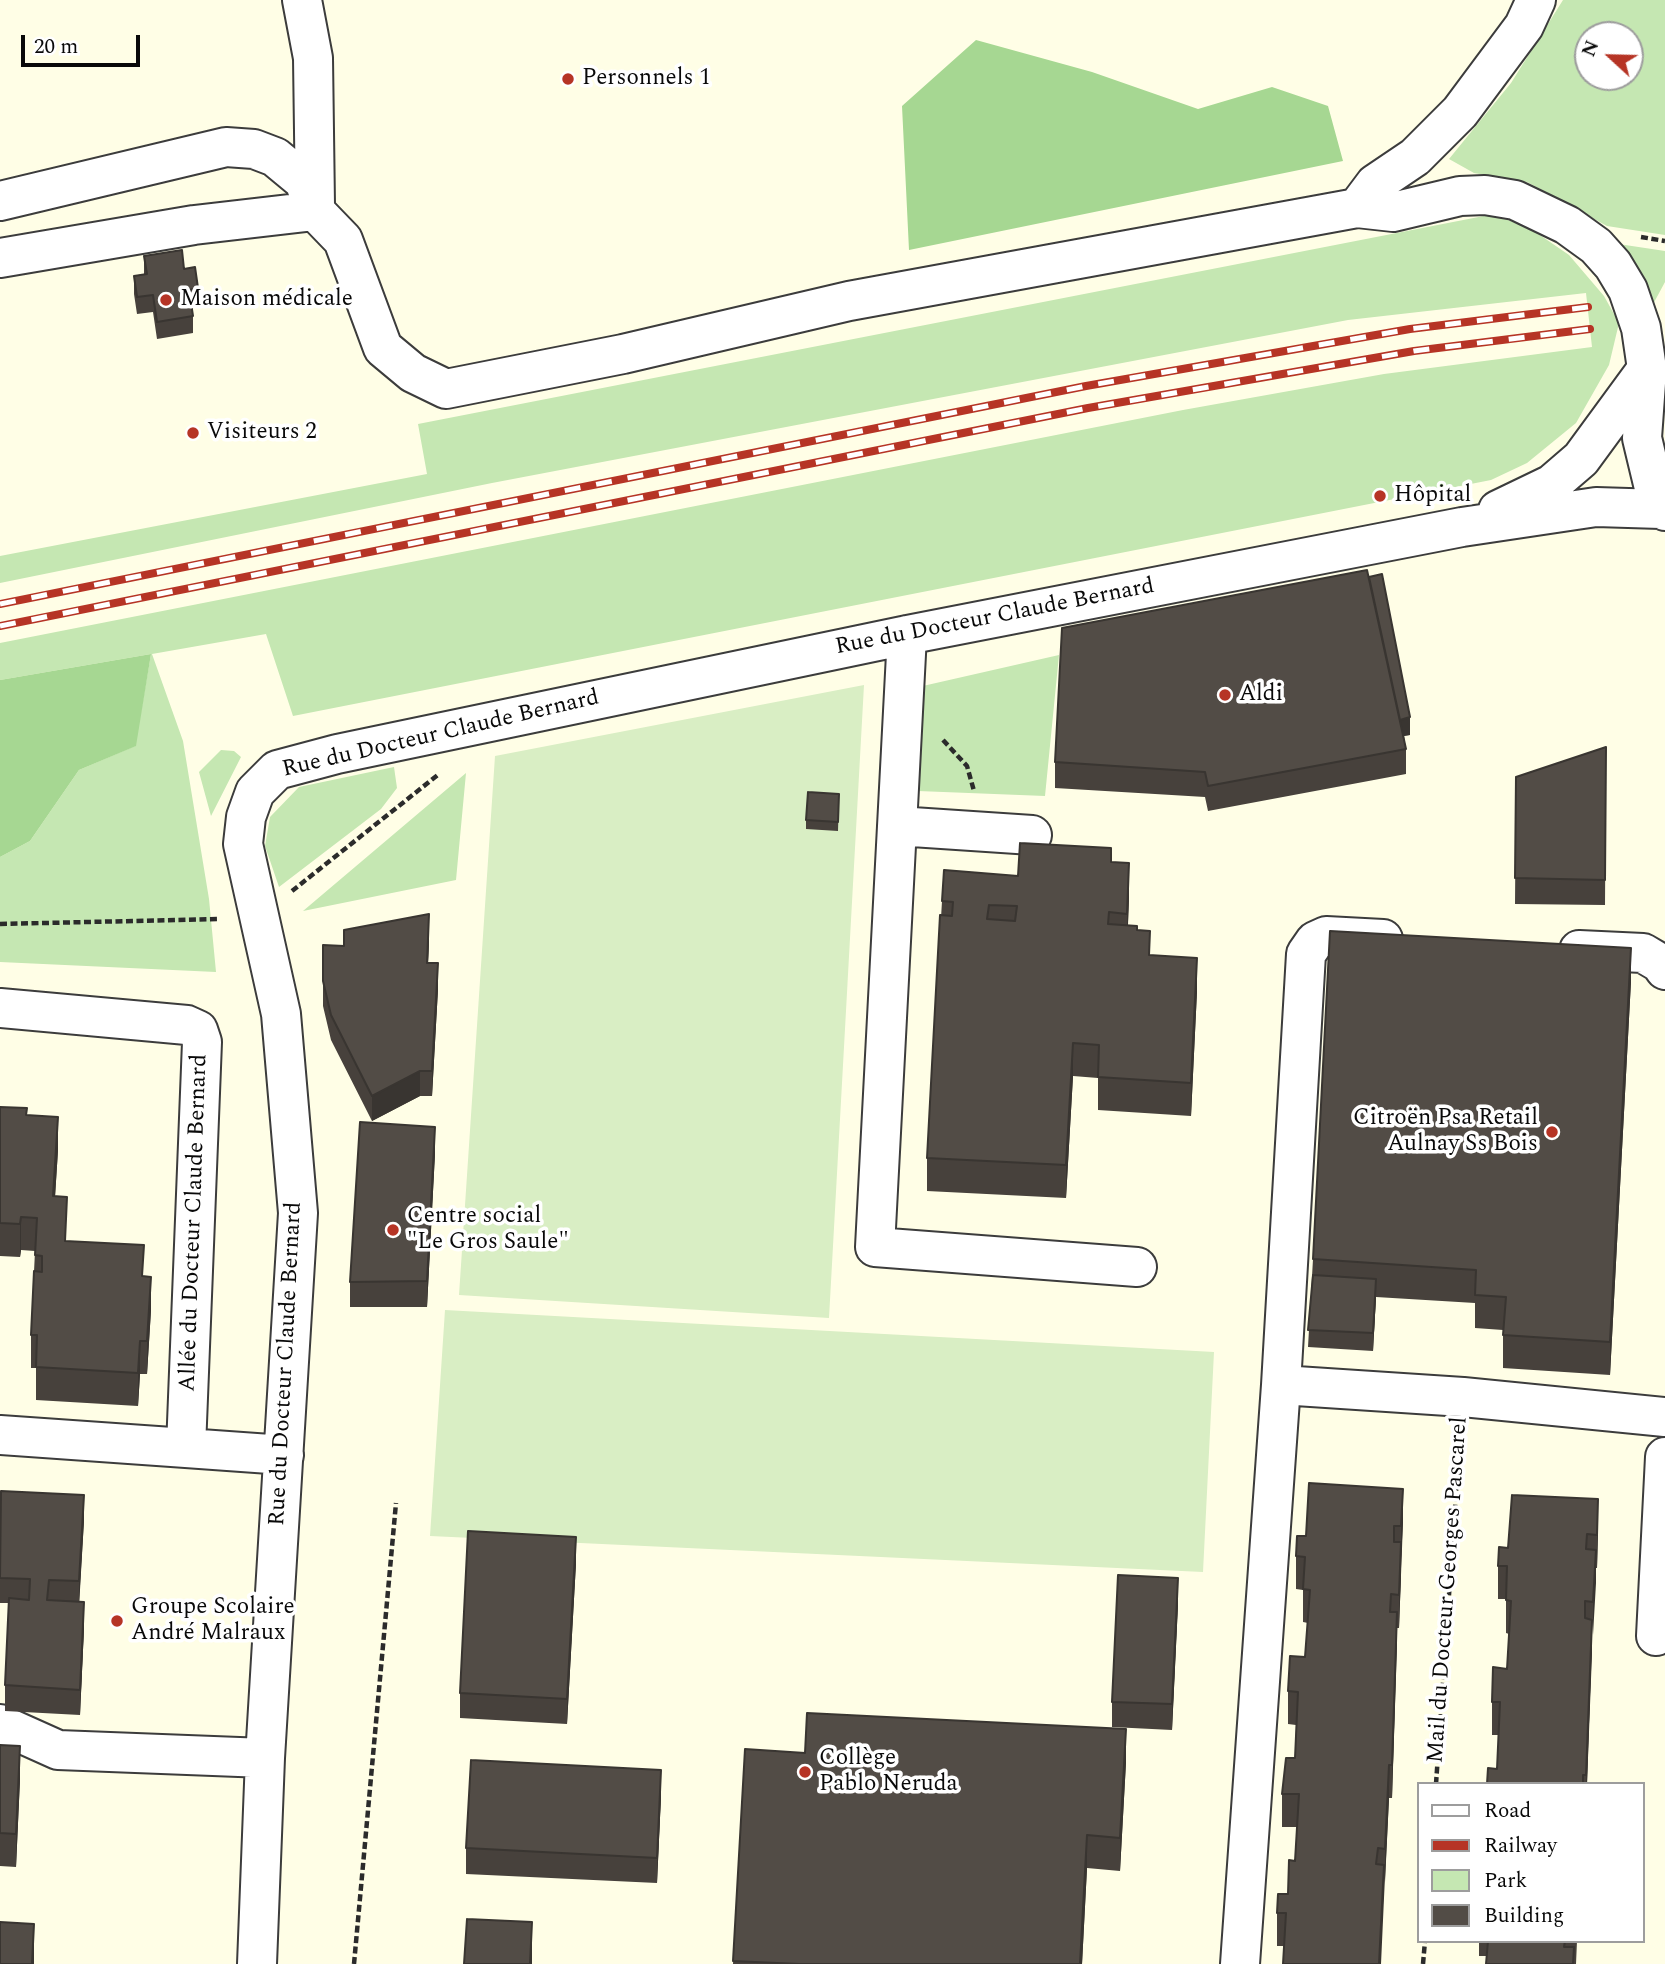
<!DOCTYPE html>
<meta charset="utf-8">
<style>
body{margin:0}
#map{position:relative;width:1665px;height:1964px;overflow:hidden;background:#fffee6;font-family:Spectral,serif}
canvas{display:block}
.legend{position:absolute;left:1417px;top:1782px;width:228px;height:161px;box-sizing:border-box;background:#fff;border:2px solid #9d9d9d;margin:0;padding:9px 12px;list-style:none;font-size:21px;color:#090909}
.legend li{display:flex;align-items:center;gap:14px;height:35px}
.legend b{width:35px;border:2px solid #9d9d9d}
.north{position:absolute;left:1574px;top:21px;width:70px;height:70px;box-sizing:border-box;background:#fff;border:2px solid #9d9d9d;border-radius:50%;rotate:292deg;font-size:19px;font-weight:700;line-height:28px;text-align:center;color:#090909}
.north::after{content:'';display:block;margin:auto;width:24px;height:32px;background:#b63425;clip-path:polygon(50% 0,100% 100%,50% 72%,0 100%)}
.scale{position:absolute;left:21px;top:35px;width:119px;height:32px;box-sizing:border-box;border:4px solid #090909;border-top:0;padding-left:9px;font-size:21px;line-height:24px;white-space:nowrap;color:#090909;-webkit-text-stroke:5px #fff;paint-order:stroke}
</style>
<div id="map">
<canvas width="1665" height="1964"></canvas>
<ul class="legend">
<li><b style="height:9px;background:#fff"></b>Road</li>
<li><b style="height:9px;background:#b63425"></b>Railway</li>
<li><b style="height:19px;background:#c5e7b2"></b>Park</li>
<li><b style="height:19px;background:#524c46"></b>Building</li>
</ul>
<div class="north">N</div>
<div class="scale">20 m</div>
</div>
<script>
const g = document.querySelector('canvas').getContext('2d');
g.lineJoin = 'round';
function fillPath(path, color) {
  g.fillStyle = color;
  g.fill(path, 'evenodd');
}
function shape(rows) {
  const path = new Path2D();
  for (const r of rows) {
    path.moveTo(r[0], r[1]);
    for (let i = 2; i < r.length; i += 2) path.lineTo(r[i], r[i + 1]);
  }
  return path;
}
function trace(path, color, width, dash) {
  g.strokeStyle = color;
  g.lineWidth = width;
  g.lineCap = dash ? 'butt' : 'round';
  g.setLineDash(dash || []);
  g.stroke(path);
}
function label(font, color, halo, rows, align = 'center') {
  g.font = font + ' Spectral,serif';
  g.lineWidth = 7;
  g.setLineDash([]);
  g.textBaseline = 'middle';
  g.strokeStyle = halo;
  g.fillStyle = color;
  for (const [text, x, y, turn = 0] of rows) {
    g.save();
    g.translate(x, y);
    g.rotate((+turn || 0) * Math.PI / 180);
    g.textAlign = isNaN(turn) ? turn : align;
    if (halo) g.strokeText(text, 0, 0);
    g.fillText(text, 0, 0);
    g.restore();
  }
}
const green = shape([
 [1563,0,1665,0,1665,235,1607,226,1527,182,1474,173,1449,159,1511,83],
 [1588,35,1630,35,1630,77,1588,77],
 [1494,214,1534,231,1569,255,1604,296,1619,323,1609,365,1576,423,1527,463,1491,480,293,716,266,634,152,654,183,741,209,899,216,972,0,962,0,857,30,841,79,770,135,746,151,654,0,680,0,643,1183,410,1384,374,1592,347,1586,293,1348,320,492,483,0,583,0,556,427,474,418,424],
 [1612,243,1665,251,1665,282,1651,308],
 [1059,655,1045,796,918,791,914,688],
 [221,750,234,751,241,757,211,816,199,772],
 [394,767,397,788,381,809,279,887,265,846,270,817,299,787],
 [466,773,456,880,303,911]
]);
const forest = shape([
 [976,40,1092,72,1198,109,1272,87,1328,106,1343,161,909,250,902,106],
 [151,654,136,746,79,770,30,841,0,857,0,680]
]);
const pitch = shape([
 [864,685,829,1318,459,1295,495,756],
 [445,1310,1214,1352,1203,1572,430,1536]
]);
const path = shape([
 [1641,237,1665,241],
 [943,740,967,766,974,791],
 [292,891,439,774],
 [0,924,220,919],
 [1436,1784,1460,1435],
 [354,1964,396,1503],
 [1423,1964,1425,1941]
]);
const minor = shape([
 [302,0,313,58,315,205],
 [0,201,226,147,254,149,275,157,304,181,315,211,343,240,383,348,413,373,446,389,623,354,849,301,1357,208,1393,212,1460,196,1485,195,1515,200,1567,225,1596,246,1613,265,1628,290,1641,328,1647,369,1642,438,1654,488,1665,511],
 [1357,208,1375,184,1415,157,1460,112,1524,26,1536,0],
 [0,258,194,225,315,211],
 [1498,510,1552,484,1581,459,1647,369],
 [907,635,875,1247,1137,1267],
 [897,826,1032,835],
 [1579,950,1643,953,1660,963,1665,970],
 [0,1008,187,1025,198,1030,202,1042,186,1448,284,1455],
 [1281,1385,1463,1397,1665,1417],
 [0,1435,186,1448],
 [1656,1636,1665,1457],
 [0,1724,58,1750,265,1758],
 [257,1964,265,1758,298,1213,281,1014,243,844,246,817,255,792,277,770,337,754,907,635,1462,527,1596,507,1661,509],
 [1240,1964,1281,1385,1306,954,1315,941,1326,936,1383,939]
]);
const rail = shape([
 [0,604,1086,386,1410,329,1588,307],
 [0,626,1088,408,1414,351,1590,329]
]);
const wall = shape([
 [144,256,184,269,198,288,198,306,191,307,193,316,193,333,157,339,153,312,137,314,134,294,134,276,144,274],
 [1410,735,1404,736,1406,749,1406,774,1208,811,1205,797,1055,788,1055,762],
 [1606,747,1605,905,1515,904,1516,777],
 [839,794,838,831,806,829,806,820],
 [1111,862,1129,896,1128,925,1137,930,1150,955,1197,991,1191,1116,1098,1110,1098,1078,1073,1076,1066,1198,927,1191,927,1158,942,901,1018,876],
 [429,940,428,963,438,989,432,1096,420,1096,372,1121,331,1040,323,1006,323,945,344,946],
 [1631,981,1610,1375,1503,1368,1503,1330,1475,1328,1475,1303,1376,1297,1373,1351,1308,1347,1313,1259],
 [0,1107,27,1115,58,1150,55,1196,66,1241,144,1276,151,1310,147,1374,140,1374,138,1406,36,1400,36,1368,31,1368,31,1335,35,1251,21,1250,20,1257,0,1256],
 [435,1153,427,1307,350,1307,350,1282],
 [0,1504,84,1520,79,1602,84,1628,80,1715,5,1711,5,1685,9,1603,0,1603],
 [1403,1522,1399,1628,1397,1628,1392,1798,1389,1798,1384,1898,1284,1946,1277,1946,1277,1913,1288,1894,1295,1861,1297,1827,1282,1827,1282,1794,1295,1758,1296,1725,1288,1724,1288,1691,1305,1657,1308,1623,1303,1622,1303,1590,1296,1589,1296,1556,1306,1536],
 [1598,1532,1597,1568,1596,1568,1592,1635,1587,1784,1487,1784,1497,1769,1499,1735,1492,1735,1492,1702,1507,1669,1509,1634,1506,1633,1506,1599,1498,1599,1498,1566,1508,1548],
 [576,1563,567,1724,460,1718,460,1693],
 [1178,1604,1172,1730,1112,1727,1112,1702],
 [0,1745,20,1779,16,1867,0,1866],
 [745,1749,805,1753,1126,1762,1120,1871,1087,1868,1082,1964,733,1964],
 [661,1796,657,1883,466,1874,466,1848],
 [1479,1941,1577,1941,1576,1964,1486,1964,1487,1956,1479,1956]
]);
const shadedWall = shape([
 [1410,717,1410,735,1399,737,1399,720],
 [1129,863,1129,896,1127,947,1127,914],
 [429,914,429,940,427,988,427,963],
 [1631,948,1631,981,1610,1375,1610,1342],
 [1197,958,1197,991,1191,1116,1191,1083],
 [438,963,438,989,432,1096,432,1071],
 [1073,1043,1073,1076,1066,1198,1066,1165],
 [420,1071,420,1096,372,1121,372,1096],
 [58,1117,58,1150,53,1229,53,1196],
 [435,1127,435,1153,427,1307,427,1281],
 [21,1217,21,1250,20,1257,20,1224],
 [151,1277,151,1310,147,1374,147,1341],
 [1376,1279,1376,1296,1373,1351,1373,1333],
 [140,1341,140,1374,138,1406,138,1373],
 [1403,1489,1403,1522,1401,1559,1401,1526],
 [84,1495,84,1520,79,1607,79,1581],
 [1598,1499,1598,1532,1597,1568,1597,1535],
 [576,1537,576,1563,567,1724,567,1699],
 [1401,1542,1401,1575,1399,1628,1399,1595],
 [1596,1550,1596,1583,1593,1635,1593,1602],
 [1178,1578,1178,1604,1172,1730,1172,1704],
 [84,1602,84,1628,80,1715,80,1690],
 [1397,1612,1397,1645,1392,1798,1392,1765],
 [1592,1620,1592,1653,1587,1784,1586,1784],
 [1126,1729,1126,1762,1120,1871,1120,1838],
 [20,1746,20,1779,16,1867,16,1834],
 [1389,1765,1389,1798,1385,1882,1385,1849],
 [661,1770,661,1796,657,1883,657,1858],
 [1087,1835,1087,1868,1082,1964,1080,1964],
 [1384,1865,1384,1898,1381,1964,1379,1964],
 [532,1922,532,1964,530,1964],
 [34,1924,34,1964,32,1964]
]);
const building = shape([
 [182,250,184,269,195,267,198,288,189,290,193,316,157,322,153,295,137,297,134,276,147,274,144,256,182,250],
 [1367,570,1406,749,1208,786,1205,772,1055,762,1062,628,1367,570],
 [1382,574,1410,717,1400,720,1369,577,1382,574],
 [1606,747,1605,880,1515,878,1516,777,1606,747],
 [808,792,839,794,838,822,806,820,808,792],
 [1020,843,1111,848,1111,862,1129,863,1127,914,1109,912,1108,924,1137,926,1137,930,1150,931,1149,955,1197,958,1191,1083,1098,1077,1099,1045,1073,1043,1066,1165,927,1158,940,915,952,916,953,902,942,901,944,870,1018,876,1020,843],
 [989,905,1017,906,1015,921,987,919,989,905],
 [429,914,427,963,438,963,432,1071,420,1071,372,1096,331,1015,323,981,323,945,344,946,344,930,429,914],
 [1330,931,1631,948,1610,1342,1503,1335,1506,1297,1475,1295,1476,1270,1313,1259,1330,931],
 [0,1107,27,1108,26,1115,58,1117,53,1196,67,1197,65,1241,144,1245,142,1276,151,1277,147,1341,140,1341,138,1373,36,1367,37,1335,31,1335,34,1271,42,1272,42,1256,35,1255,37,1218,21,1217,20,1224,0,1223,0,1107],
 [360,1122,435,1127,427,1281,350,1282,360,1122],
 [1313,1275,1376,1279,1373,1333,1308,1330,1313,1275],
 [1309,1483,1403,1489,1401,1526,1394,1526,1394,1542,1401,1542,1399,1595,1391,1594,1390,1612,1397,1612,1392,1765,1389,1765,1385,1849,1378,1848,1376,1864,1384,1865,1379,1964,1283,1964,1286,1913,1277,1913,1278,1894,1288,1894,1289,1860,1295,1861,1299,1794,1282,1794,1286,1758,1295,1758,1298,1692,1288,1691,1290,1656,1305,1657,1310,1590,1303,1589,1305,1557,1296,1556,1297,1536,1306,1536,1309,1483],
 [1,1491,84,1495,79,1581,49,1580,47,1600,84,1602,80,1690,5,1685,9,1598,29,1600,30,1579,0,1578,1,1491],
 [1512,1495,1598,1499,1597,1535,1587,1534,1586,1549,1596,1550,1593,1602,1585,1601,1585,1618,1592,1620,1586,1775,1583,1775,1583,1784,1487,1784,1488,1768,1497,1769,1500,1702,1492,1702,1493,1667,1507,1669,1511,1601,1506,1600,1507,1566,1498,1566,1499,1547,1508,1548,1512,1495],
 [468,1531,576,1537,567,1699,460,1693,468,1531],
 [1118,1575,1178,1578,1172,1704,1112,1702,1118,1575],
 [807,1713,1126,1729,1120,1838,1087,1835,1080,1964,799,1964,733,1961,745,1749,805,1753,807,1713],
 [0,1745,20,1746,16,1834,0,1833,0,1745],
 [471,1760,661,1770,657,1858,466,1848,471,1760],
 [467,1919,532,1922,530,1964,464,1964,467,1919],
 [0,1922,34,1924,32,1964,0,1964,0,1922],
 [1488,1941,1565,1941,1564,1947,1574,1947,1573,1964,1486,1964,1488,1941]
]);
const markers = [
 [568,79,7,"#b63425"],
 [166,300,7,"#b63425"],
 [193,433,7,"#b63425"],
 [1380,496,7,"#b63425"],
 [1225,695,7,"#b63425"],
 [1552,1132,7,"#b63425"],
 [393,1230,7,"#b63425"],
 [117,1621,7,"#b63425"],
 [805,1772,7,"#b63425"]
];
const poiNames = [
 ["Personnels 1",582,79],
 ["Maison médicale",180,300],
 ["Visiteurs 2",207,433],
 ["Hôpital",1394,496],
 ["Aldi",1239,695],
 ["Citroën Psa Retail",1538,1119,"right"],
 ["Aulnay Ss Bois",1538,1145,"right"],
 ["Centre social",407,1217],
 ["\"Le Gros Saule\"",407,1243],
 ["Groupe Scolaire",131,1608],
 ["André Malraux",131,1634],
 ["Collège",819,1759],
 ["Pablo Neruda",819,1785]
];
const streetNames = [
 ["Rue du Docteur Claude Bernard",995,618,-11],
 ["Rue du Docteur Claude Bernard",441,735,-13],
 ["Allée du Docteur Claude Bernard",195,1223,-88],
 ["Rue du Docteur Claude Bernard",287,1364,-87],
 ["Mail du Docteur Georges Pascarel",1449,1590,-86]
];
fillPath(green, '#c5e7b2');
fillPath(forest, '#a6d792');
fillPath(pitch, '#d9eec4');
trace(minor, '#3c3c3c', 42);
trace(path, '#2b2b2b', 4.5, [7, 3.5]);
trace(minor, '#fff', 38);
trace(rail, '#b63425', 8);
trace(rail, '#fff', 5, [16]);
fillPath(wall, '#47413c');
fillPath(shadedWall, '#393531');
fillPath(building, '#524c46');
trace(building, '#393531', 2);
for (const [x, y, r, color] of markers) {
  const dot = new Path2D();
  dot.arc(x, y, r, 0, 2 * Math.PI);
  g.fillStyle = color;
  g.fill(dot);
  trace(dot, '#fff', 2.5);
}
label('23px', '#090909', '#fff', poiNames, 'left');
label('23px', '#090909', '#fff', streetNames);
</script>
